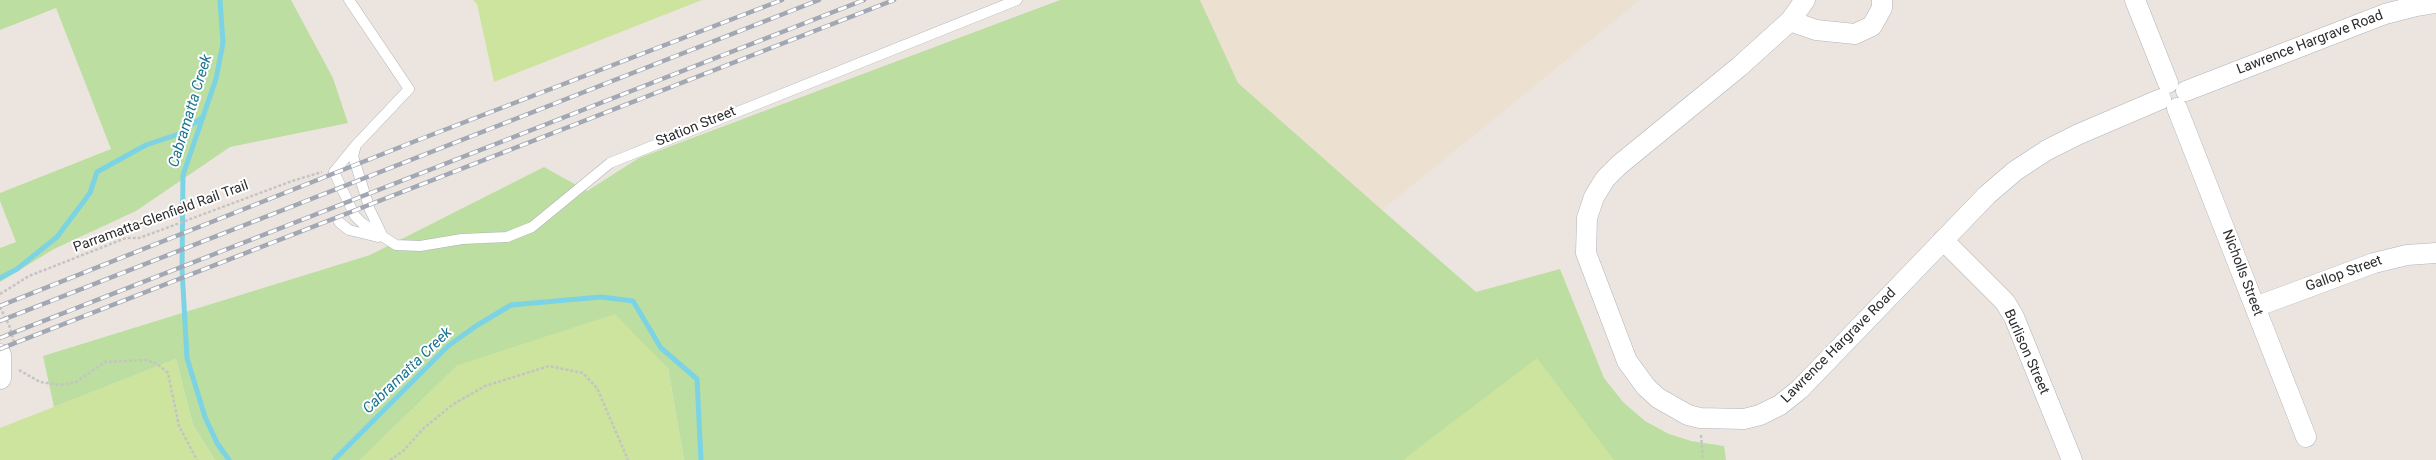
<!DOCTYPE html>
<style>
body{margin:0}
canvas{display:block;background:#ece5df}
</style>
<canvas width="2436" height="460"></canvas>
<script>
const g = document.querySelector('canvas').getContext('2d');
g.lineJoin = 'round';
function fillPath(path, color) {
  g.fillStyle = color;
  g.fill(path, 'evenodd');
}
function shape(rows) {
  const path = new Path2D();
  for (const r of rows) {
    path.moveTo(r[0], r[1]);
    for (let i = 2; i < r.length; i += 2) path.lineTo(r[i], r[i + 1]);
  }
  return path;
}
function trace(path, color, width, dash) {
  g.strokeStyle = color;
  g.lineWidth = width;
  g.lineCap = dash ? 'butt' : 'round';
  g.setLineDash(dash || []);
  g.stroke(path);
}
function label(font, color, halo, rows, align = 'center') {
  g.font = font + ' Roboto,sans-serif';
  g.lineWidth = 4;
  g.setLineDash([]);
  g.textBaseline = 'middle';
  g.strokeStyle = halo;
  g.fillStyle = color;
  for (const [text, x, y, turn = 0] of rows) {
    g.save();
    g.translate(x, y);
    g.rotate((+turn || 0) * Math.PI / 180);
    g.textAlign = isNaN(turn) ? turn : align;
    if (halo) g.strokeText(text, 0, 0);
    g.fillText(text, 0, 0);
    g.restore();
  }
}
const education = shape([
 [1200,0,1640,0,1382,210,1238,83]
]);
const green = shape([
 [0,0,291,0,333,78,348,123,230,147,136,211,54,249,0,282,0,248,16,242,0,201,0,193,111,149,56,8,0,30],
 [1060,0,1200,0,1238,83,1382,210,1476,292,1560,269,1604,378,1623,402,1645,421,1669,434,1691,441,1724,446,1726,460,684,460,668,368,458,365,360,460,215,460,193,425,176,359,54,407,43,356,370,255,544,167,587,191,639,158]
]);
const pitch = shape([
 [473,0,702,0,494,82,477,4],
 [615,314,668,368,684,460,360,460,458,365],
 [1537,358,1614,460,1405,460,1404,459],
 [176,359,193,425,215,460,0,460,0,428]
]);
const stream = shape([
 [220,0,223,43,216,79,183,175,182,269,187,358,205,417,217,443,229,460],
 [0,278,17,269,57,237,90,193,97,172,146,145,179,134,203,117],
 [334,460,448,346,476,326,511,305,601,297,633,301,661,348,697,379,701,460]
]);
const path = shape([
 [0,294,29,276,126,238,139,238,161,230,292,181,322,172],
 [0,307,9,325,14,342],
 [19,370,40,382,61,385,76,382,105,362,145,360,156,363,168,373,179,426,197,460],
 [1701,435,1703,460],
 [390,460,403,451,424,428,452,405,485,386,549,366,583,373,597,388,628,460]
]);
const service = shape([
 [349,0,409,89,356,145,334,172,355,216,362,223,396,245,420,246,462,239,507,237,532,227,610,163,1017,0],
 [356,145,353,156,370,210,383,237],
 [339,222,349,230,378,237]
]);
const minor = shape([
 [1805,0,1790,21,1739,67,1619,165,1605,179,1594,197,1587,218,1586,253,1627,361,1646,387,1658,398,1688,415,1700,418,1744,419,1760,415,1780,405,1800,389,1987,195,2015,171,2047,150,2079,134,2161,99],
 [2135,0,2168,83],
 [1790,21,1816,30,1855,34,1872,26,1882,8,1882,0],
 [2186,91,2385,14,2416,6,2436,3],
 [2177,108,2306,437],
 [1943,240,2005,302,2014,317,2072,460],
 [2255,307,2374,263,2407,255,2436,253]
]);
const tertiary = shape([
 [0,355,0,378]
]);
const rail = shape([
 [0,306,413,142,782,0],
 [0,321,819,0],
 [0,338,864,0],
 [0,349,894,0]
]);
const streetNames = [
 ["Lawrence Hargrave Road",2310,43,-21],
 ["Station Street",696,127,-22],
 ["Parramatta-Glenfield Rail Trail",161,217,-20],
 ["Nicholls Street",2242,273,69],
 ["Gallop Street",2344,274,-20],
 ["Lawrence Hargrave Road",1839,346,-45],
 ["Burlison Street",2026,352,66]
];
const waterNames = [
 ["Cabramatta Creek",191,111,-73],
 ["Cabramatta Creek",408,371,-44]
];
fillPath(education, '#ece0d0');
fillPath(green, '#bcdea1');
fillPath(pitch, '#cde49e');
trace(stream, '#7cd3e4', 5);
trace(service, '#b0b3bb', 11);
trace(minor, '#b0b3bb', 21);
trace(tertiary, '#b0b3bb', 23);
trace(path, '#c4c4c4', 2.5, [3, 2]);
trace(service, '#fff', 10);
trace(minor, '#fff', 20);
trace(tertiary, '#fff', 22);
trace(rail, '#a2a7b4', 4.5);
trace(rail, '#fff', 3, [9]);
label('14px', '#2c2c2c', '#fff', streetNames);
label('italic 15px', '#197592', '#fff', waterNames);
</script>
